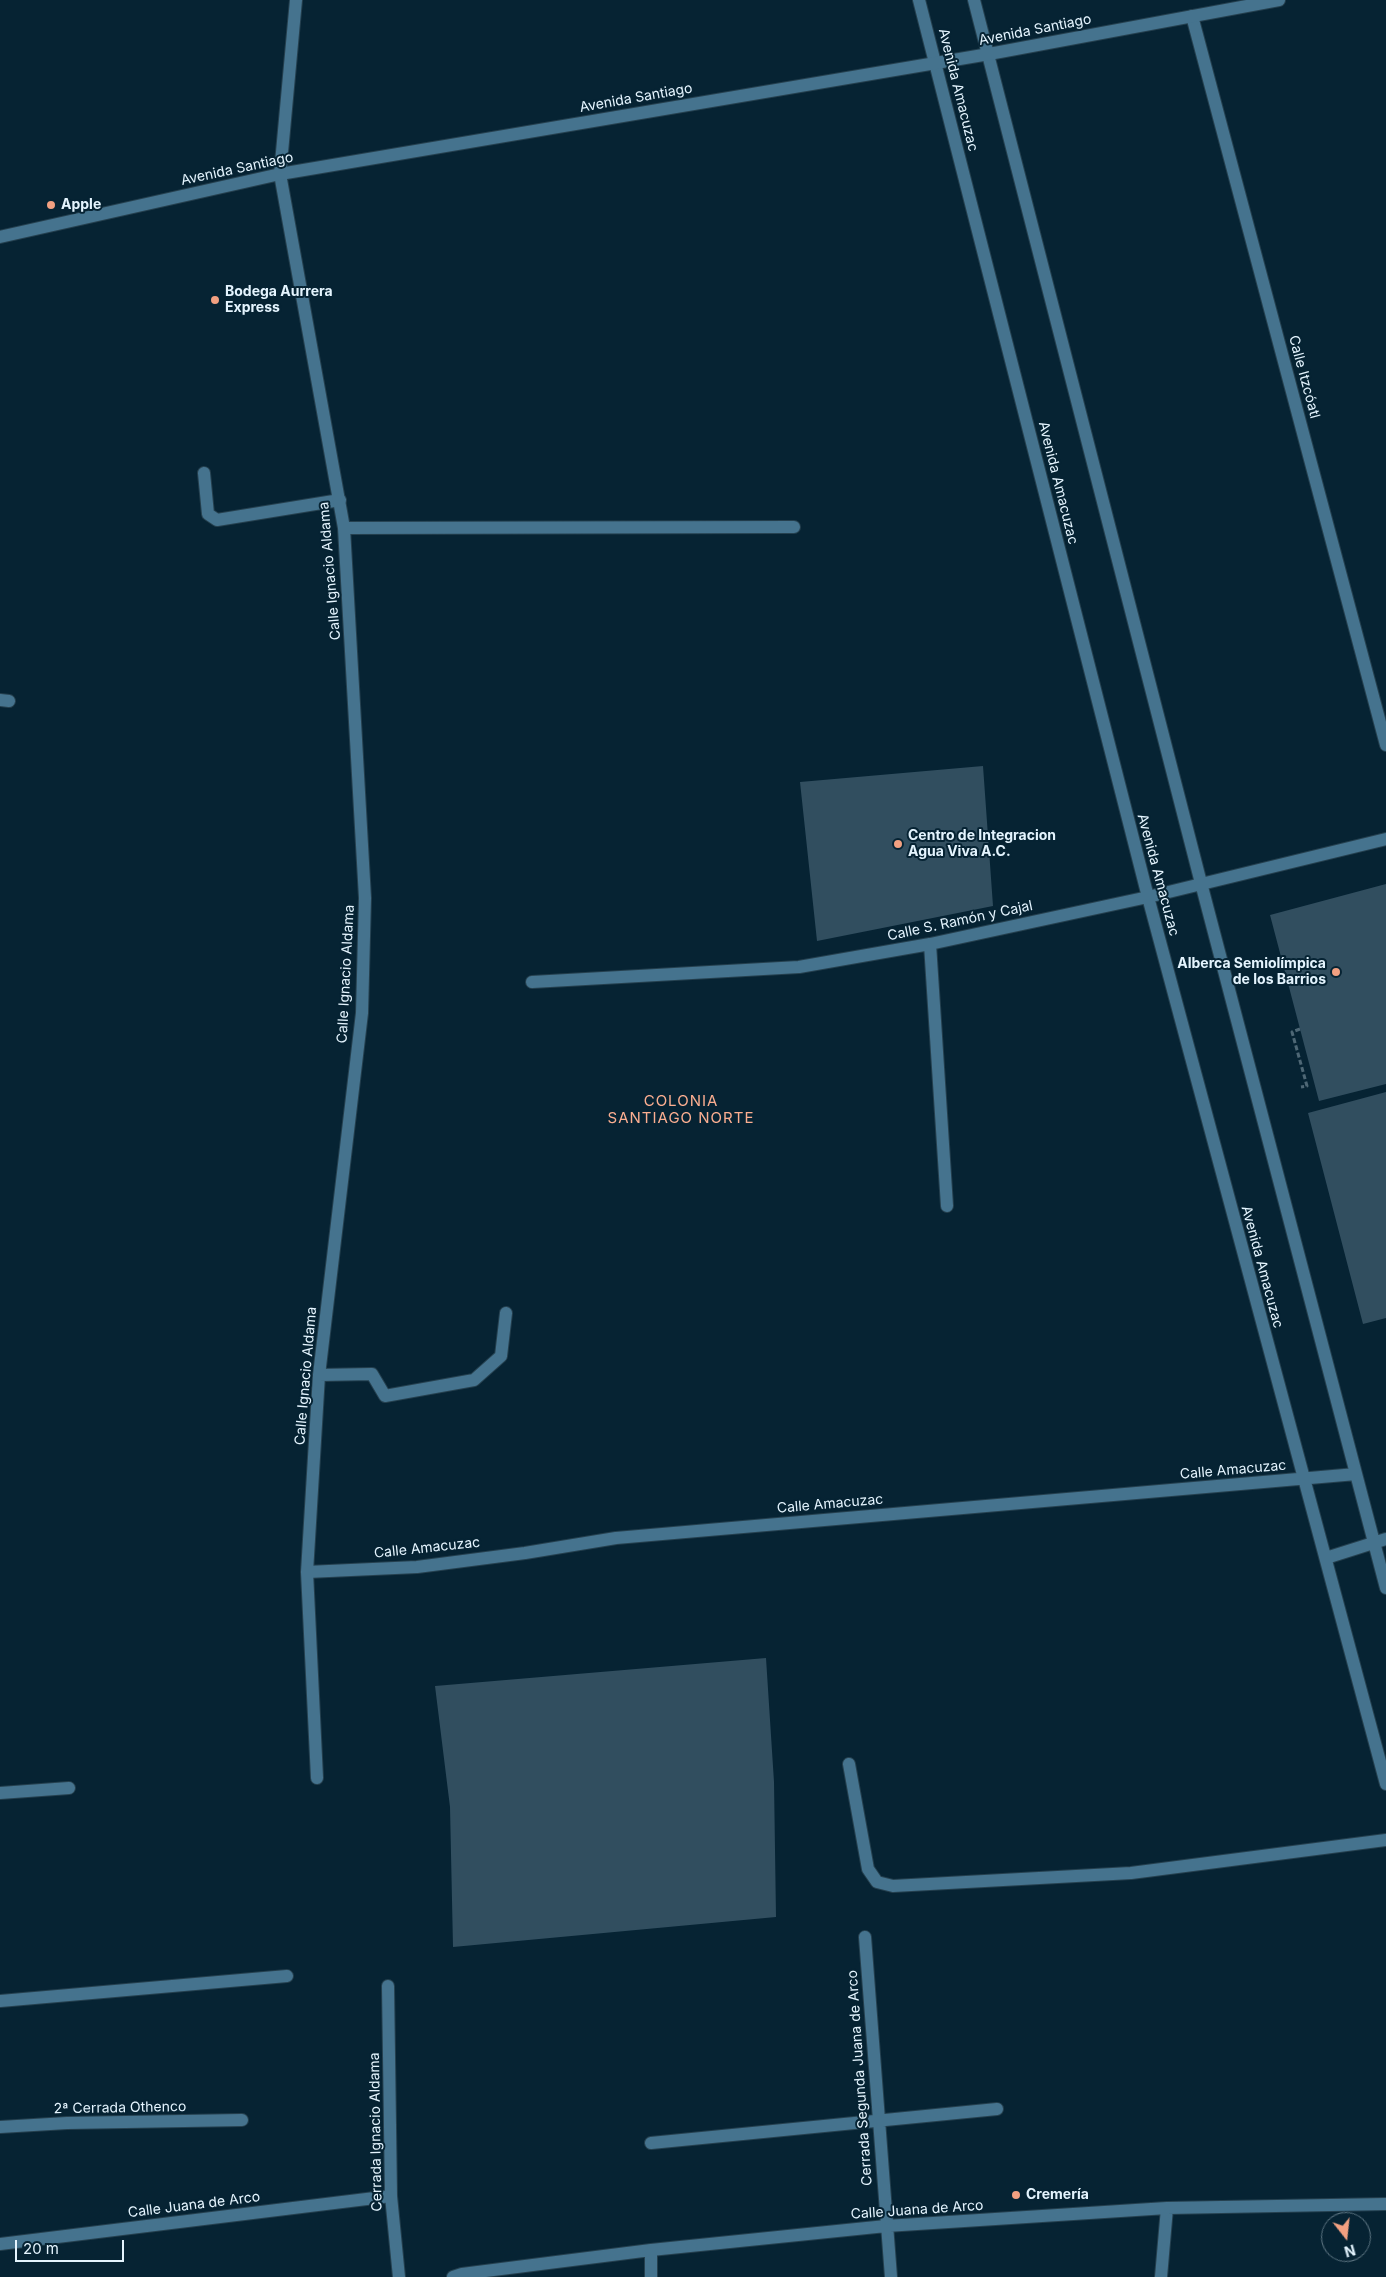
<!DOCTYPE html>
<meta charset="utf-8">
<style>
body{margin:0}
#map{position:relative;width:1386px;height:2277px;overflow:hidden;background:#062333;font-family:Inter,sans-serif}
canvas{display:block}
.north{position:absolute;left:1321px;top:2212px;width:50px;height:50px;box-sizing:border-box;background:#062333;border:1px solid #5f7784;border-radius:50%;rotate:164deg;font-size:14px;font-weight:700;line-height:20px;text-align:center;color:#e4f4fe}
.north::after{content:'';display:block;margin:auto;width:18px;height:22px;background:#f2a081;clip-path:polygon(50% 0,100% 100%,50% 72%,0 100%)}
.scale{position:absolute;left:15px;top:2240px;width:109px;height:22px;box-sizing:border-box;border:2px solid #e4f4fe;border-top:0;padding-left:6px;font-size:15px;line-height:18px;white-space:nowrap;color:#e4f4fe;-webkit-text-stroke:4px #062333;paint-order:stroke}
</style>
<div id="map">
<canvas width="1386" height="2277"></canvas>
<div class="north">N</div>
<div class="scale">20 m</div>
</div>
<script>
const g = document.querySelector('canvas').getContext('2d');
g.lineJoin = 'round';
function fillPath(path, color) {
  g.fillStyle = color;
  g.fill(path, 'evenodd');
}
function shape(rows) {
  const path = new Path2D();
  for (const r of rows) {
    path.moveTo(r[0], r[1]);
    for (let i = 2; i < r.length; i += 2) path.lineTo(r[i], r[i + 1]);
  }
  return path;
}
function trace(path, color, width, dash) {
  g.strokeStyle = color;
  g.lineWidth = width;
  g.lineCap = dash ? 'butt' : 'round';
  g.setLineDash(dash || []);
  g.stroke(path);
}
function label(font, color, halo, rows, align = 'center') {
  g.font = font + ' Inter,sans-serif';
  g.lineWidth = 4;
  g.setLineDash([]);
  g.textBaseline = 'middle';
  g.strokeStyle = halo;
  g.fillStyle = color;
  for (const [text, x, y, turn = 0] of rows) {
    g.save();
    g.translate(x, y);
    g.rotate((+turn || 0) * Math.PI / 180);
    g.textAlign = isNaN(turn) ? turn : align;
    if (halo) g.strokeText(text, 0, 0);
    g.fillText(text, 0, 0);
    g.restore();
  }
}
const building = shape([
 [983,766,993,906,817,941,800,782],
 [1386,884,1386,1084,1319,1101,1270,915],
 [1386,1092,1386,1318,1363,1324,1308,1113],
 [766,1658,774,1782,776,1917,453,1947,450,1807,435,1686]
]);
const path = shape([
 [1300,1029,1292,1032,1307,1086,1301,1087]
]);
const service = shape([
 [204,473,208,514,217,520,340,500],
 [849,1764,868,1869,877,1882,893,1886,1131,1873,1386,1840]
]);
const minor = shape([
 [296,0,280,174,344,528,365,898,362,1013,319,1375,307,1572,317,1778],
 [919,0,1148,897,1386,1784],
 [974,0,1201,883,1386,1588],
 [1192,16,1386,745],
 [344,528,794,527],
 [0,700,9,701],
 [930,944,947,1206],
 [532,982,799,967,930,944,1148,897,1386,839],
 [319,1375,372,1374,385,1396,474,1380,501,1356,506,1313],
 [1326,1558,1386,1539],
 [307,1572,417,1567,525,1553,616,1538,1356,1474],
 [0,1793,69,1788],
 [865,1937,891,2277],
 [388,1986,391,2196,399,2277],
 [0,2001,287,1976],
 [0,2127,67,2123,242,2120],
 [651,2143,997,2109],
 [0,2244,391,2196],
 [651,2250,651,2277],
 [453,2277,462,2274,651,2250,886,2226,1167,2208,1386,2204],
 [1161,2277,1167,2208]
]);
const tertiary = shape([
 [0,237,280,174,989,54,1279,0]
]);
const markers = [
 [51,205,5,"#f2a081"],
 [215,300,5,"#f2a081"],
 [898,844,5,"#f2a081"],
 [1336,972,5,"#f2a081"],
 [1016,2195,5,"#f2a081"]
];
const streetNames = [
 ["Avenida Santiago",1035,30,-11],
 ["Avenida Amacuzac",958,90,76],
 ["Avenida Santiago",636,98,-10],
 ["Avenida Santiago",237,169,-12],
 ["Calle Itzcóatl",1304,377,75],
 ["Avenida Amacuzac",1058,483,76],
 ["Calle Ignacio Aldama",330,571,-95],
 ["Avenida Amacuzac",1158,875,75],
 ["Calle S. Ramón y Cajal",960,921,-12],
 ["Calle Ignacio Aldama",346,974,-87],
 ["Avenida Amacuzac",1262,1267,75],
 ["Calle Ignacio Aldama",306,1376,-85],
 ["Calle Amacuzac",1233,1470,-5],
 ["Calle Amacuzac",830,1504,-5],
 ["Calle Amacuzac",427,1548,-6],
 ["Cerrada Segunda Juana de Arco",860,2078,-94],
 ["2ª Cerrada Othenco",120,2108,-1],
 ["Cerrada Ignacio Aldama",376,2132,-91],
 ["Calle Juana de Arco",194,2205,-7],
 ["Calle Juana de Arco",917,2210,-4]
];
const poiNames = [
 ["Apple",61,205],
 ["Bodega Aurrera",225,292],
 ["Express",225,308],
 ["Centro de Integracion",908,836],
 ["Agua Viva A.C.",908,852],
 ["Alberca Semiolímpica",1326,964,"right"],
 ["de los Barrios",1326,980,"right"],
 ["Cremería",1026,2195]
];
const neighbourhoodNames = [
 ["COLONIA",681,1101],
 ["SANTIAGO NORTE",681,1118]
];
fillPath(building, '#314e5f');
trace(service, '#25404f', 14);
trace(minor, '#25404f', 14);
trace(tertiary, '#25404f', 14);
trace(path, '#4e6775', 3, [5, 2.5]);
trace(service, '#45738e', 12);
trace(minor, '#45738e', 12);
trace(tertiary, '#45738e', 12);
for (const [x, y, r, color] of markers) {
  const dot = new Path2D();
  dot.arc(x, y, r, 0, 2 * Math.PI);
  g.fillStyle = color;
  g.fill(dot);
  trace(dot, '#062333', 2);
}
label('14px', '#e4f4fe', '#062333', streetNames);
label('bold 14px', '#e4f4fe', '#062333', poiNames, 'left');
g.letterSpacing = '1px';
label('15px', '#fbae91', '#062333', neighbourhoodNames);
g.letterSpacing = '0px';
</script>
